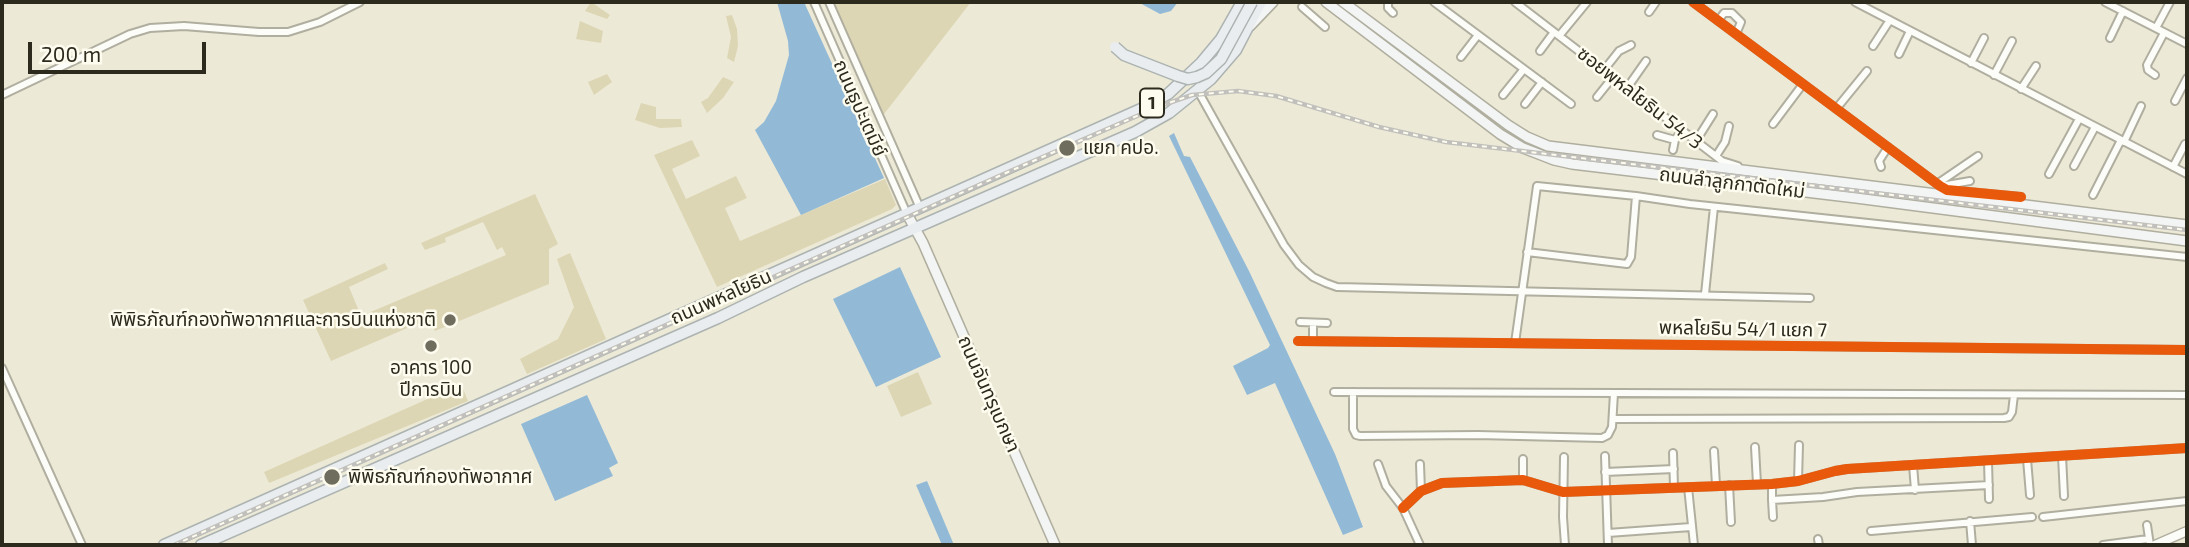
<!DOCTYPE html>
<meta charset="utf-8">
<style>
body{margin:0}
#map{position:relative;width:2189px;height:547px;overflow:hidden;background:#ece9d6;font-family:"Exo 2",sans-serif}
canvas{display:block}
.frame{position:absolute;inset:0;border:4px solid #2c2a1d;pointer-events:none}
.scale{position:absolute;left:28px;top:42px;width:178px;height:32px;box-sizing:border-box;border:4px solid #2c2a1d;border-top:0;padding-left:9px;font-size:21px;line-height:24px;white-space:nowrap;color:#2c2a1d;-webkit-text-stroke:5px #fefcee;paint-order:stroke}
</style>
<div id="map">
<canvas width="2189" height="547"></canvas>
<div class="frame"></div>
<div class="scale">200 m</div>
</div>
<script>
const g = document.querySelector('canvas').getContext('2d');
g.lineJoin = 'round';
function fillPath(path, color) {
  g.fillStyle = color;
  g.fill(path, 'evenodd');
}
function shape(rows) {
  const path = new Path2D();
  for (const r of rows) {
    path.moveTo(r[0], r[1]);
    for (let i = 2; i < r.length; i += 2) path.lineTo(r[i], r[i + 1]);
  }
  return path;
}
function trace(path, color, width, dash) {
  g.strokeStyle = color;
  g.lineWidth = width;
  g.lineCap = dash ? 'butt' : 'round';
  g.setLineDash(dash || []);
  g.stroke(path);
}
function label(font, color, halo, rows, align = 'center') {
  g.font = font + ' "Exo 2","Noto Sans Thai",sans-serif';
  g.lineWidth = 5;
  g.setLineDash([]);
  g.textBaseline = 'middle';
  g.strokeStyle = halo;
  g.fillStyle = color;
  for (const [text, x, y, turn = 0] of rows) {
    g.save();
    g.translate(x, y);
    g.rotate((+turn || 0) * Math.PI / 180);
    g.textAlign = isNaN(turn) ? turn : align;
    if (halo) g.strokeText(text, 0, 0);
    g.fillText(text, 0, 0);
    g.restore();
  }
}
const green = shape([
 [591,2,610,15,607,19,585,11],
 [829,2,971,2,881,118],
 [732,15,737,29,738,46,734,62,727,58,731,37,726,16],
 [580,21,603,31,601,43,576,39],
 [607,74,612,82,594,95,588,82],
 [723,77,734,82,723,98,707,113,701,102,708,98],
 [641,103,656,107,656,119,681,119,682,127,660,128,635,120],
 [692,140,700,156,672,169,686,199,736,176,747,198,725,208,740,241,885,179,896,205,892,209,717,287,654,155],
 [535,194,558,244,549,249,549,284,435,331,428,319,331,361,303,300,385,263,388,269,349,287,361,316,506,255,502,247,497,250,483,222,445,238,446,242,425,250,421,243],
 [570,253,606,339,527,374,520,359,558,339,574,307,557,259],
 [918,372,932,404,901,417,887,386],
 [461,384,468,401,269,483,264,472]
]);
const water = shape([
 [777,2,804,2,884,178,801,215,755,130,764,122,776,101,789,55,788,41],
 [1138,2,1178,2,1171,11,1160,14],
 [1174,133,1184,156,1190,157,1249,271,1335,454,1363,527,1343,535,1275,383,1247,395,1233,366,1268,348,1270,345,1169,136],
 [900,267,941,357,876,387,833,299],
 [587,395,618,463,609,468,613,476,555,501,521,424],
 [927,481,954,545,942,545,916,485]
]);
const minor = shape([
 [814,2,907,214],
 [829,2,920,208],
 [1388,2,1388,8,1393,13],
 [1434,2,1571,104],
 [1515,2,1722,161,1738,166],
 [1693,2,1940,186,1947,190,2021,197],
 [1855,2,2187,174],
 [2105,2,2187,44],
 [1302,7,1325,27],
 [1649,12,1656,2],
 [1718,21,1724,13,1732,13,1741,22,1736,34],
 [2156,28,2170,2],
 [1559,36,1587,2],
 [2110,38,2123,11],
 [1873,46,1890,20],
 [1540,51,1554,32],
 [1899,54,1910,31],
 [1461,57,1478,35],
 [1971,63,1984,38],
 [1604,70,1619,51,1631,45],
 [1994,75,2012,41],
 [2155,75,2148,70,2147,65,2164,33],
 [1627,88,1646,61],
 [2021,89,2036,66],
 [1198,91,1284,245,1299,265,1313,277,1326,283,1337,287,1810,298],
 [2,95,130,34,150,28,184,26,259,32,288,32,320,22,360,2],
 [1503,95,1524,69],
 [1597,97,1613,77],
 [2175,101,2187,78],
 [1525,104,1542,82],
 [1836,109,1867,71],
 [1773,124,1803,84],
 [1657,135,1675,140],
 [1696,141,1713,114],
 [2124,142,2141,106],
 [1673,150,1675,140,1682,130],
 [1716,156,1725,142,1729,126],
 [2074,166,2095,127],
 [1881,167,1879,161,1888,147],
 [2173,167,2185,144],
 [2049,174,2079,119],
 [1937,184,1978,156],
 [1941,186,1970,181],
 [2093,195,2121,140],
 [1527,252,1627,264,1631,257,1636,196],
 [1705,294,1714,207],
 [1300,322,1327,323],
 [1313,323,1313,341],
 [1298,341,2187,350],
 [1515,343,1537,186,1636,196,1690,204,2187,257],
 [2,368,82,545],
 [1334,392,2187,395],
 [1353,392,1353,429,1356,435,1360,436,1478,435,1602,438,1608,435,1612,427,1614,393],
 [1614,419,2004,418,2009,417,2012,412,2014,395],
 [1755,447,1757,484],
 [1714,451,1716,485],
 [1673,453,1674,487],
 [1605,456,1608,545],
 [2062,456,2064,496],
 [1564,457,1563,517,1565,545],
 [2027,459,2030,495],
 [1988,461,1989,499],
 [1378,464,1386,486,1403,508,1420,545],
 [1420,464,1421,491],
 [1913,465,1915,490],
 [1605,472,1674,469],
 [1523,480,1523,459],
 [1798,481,1799,445],
 [1772,484,1772,500,1823,497,1857,492,1989,485],
 [1729,485,1731,522],
 [1688,487,1694,545],
 [1772,500,1773,517],
 [1403,508,1421,491,1442,483,1523,480,1563,492,1772,484,1798,481,1835,471,1847,469,2187,448],
 [2043,517,2187,501],
 [1970,521,1972,545],
 [2147,525,2150,545],
 [1871,531,2032,517],
 [1608,533,1691,527],
 [1818,539,1819,545],
 [2103,545,2148,539]
]);
const tertiary = shape([
 [2155,545,2187,531]
]);
const secondary = shape([
 [1326,2,1500,134,1523,148,1554,160,1572,164,1856,198,2187,241],
 [1343,2,1508,125,1527,137,1548,146,2187,225],
 [1250,26,1273,2],
 [907,214,923,243,1055,545]
]);
const primary = shape([
 [164,545,1141,109,1168,94,1201,63,1221,39,1242,2],
 [201,545,718,318,803,277,1135,132,1169,113,1211,79,1236,50,1261,2]
]);
const rail = shape([
 [174,545,1008,172,1160,106,1192,95,1238,91,1276,96,1379,127,1446,142,2187,230]
]);
const primaryBridge = shape([
 [1115,47,1124,55,1178,76,1188,79,1197,77,1206,73,1221,59,1252,2]
]);
const cycleway = shape([
 [1693,2,1940,186,1947,190,2021,197],
 [1298,341,2187,350],
 [1403,508,1421,491,1442,483,1523,480,1563,492,1772,484,1798,481,1835,471,1847,469,2187,448]
]);
const markers = [
 [1067,148,9,"#6f6d5e"],
 [450,320,7,"#6f6d5e"],
 [431,346,7,"#6f6d5e"],
 [332,477,9,"#6f6d5e"]
];
const shields = [
 [1152,103,24]
];
const shieldNames = [
 ["1",1152,103]
];
const streetNames = [
 ["ซอยพหลโยธิน 54/3",1640,98,38],
 ["ถนนธูปะเตมีย์",860,108,66],
 ["ถนนลำลูกกาตัดใหม่",1732,183,7],
 ["ถนนพหลโยธิน",721,297,-24],
 ["พหลโยธิน 54/1 แยก 7",1743,329,1],
 ["ถนนจันทรุเบกษา",989,394,66]
];
const poiNames = [
 ["แยก คปอ.",1083,148],
 ["พิพิธภัณฑ์กองทัพอากาศและการบินแห่งชาติ",436,320,"right"],
 ["อาคาร 100",431,368,"center"],
 ["ปีการบิน",431,390,"center"],
 ["พิพิธภัณฑ์กองทัพอากาศ",348,477]
];
fillPath(green, '#ddd6b4');
fillPath(water, '#92bad7');
trace(minor, '#b0ae9f', 10);
trace(tertiary, '#b0ae9f', 11);
trace(secondary, '#b0ae9f', 12);
trace(primary, '#acb3b1', 13);
trace(minor, '#fcfcf9', 6);
trace(tertiary, '#fcfcf9', 8);
trace(secondary, '#f3f5f4', 9);
trace(primary, '#e9edef', 10);
trace(rail, '#c1c0bc', 4.5);
trace(rail, '#fefcee', 2, [5]);
trace(primaryBridge, '#acb3b1', 13, []);
trace(primaryBridge, '#e9edef', 10);
trace(cycleway, '#e8590c', 10);
for (const [x, y, r, color] of markers) {
  const dot = new Path2D();
  dot.arc(x, y, r, 0, 2 * Math.PI);
  g.fillStyle = color;
  g.fill(dot);
  trace(dot, '#fefcee', 2.5);
}
for (const [x, y, w] of shields) {
  const box = new Path2D();
  box.roundRect(x - w / 2, y - 14.5, w, 29, 5);
  g.fillStyle = '#fefcee';
  g.fill(box);
  trace(box, '#2c2a1d', 2);
}
label('bold 18px', '#2c2a1d', null, shieldNames);
label('19px', '#2c2a1d', '#fefcee', streetNames);
label('19px', '#2c2a1d', '#fefcee', poiNames, 'left');
</script>
